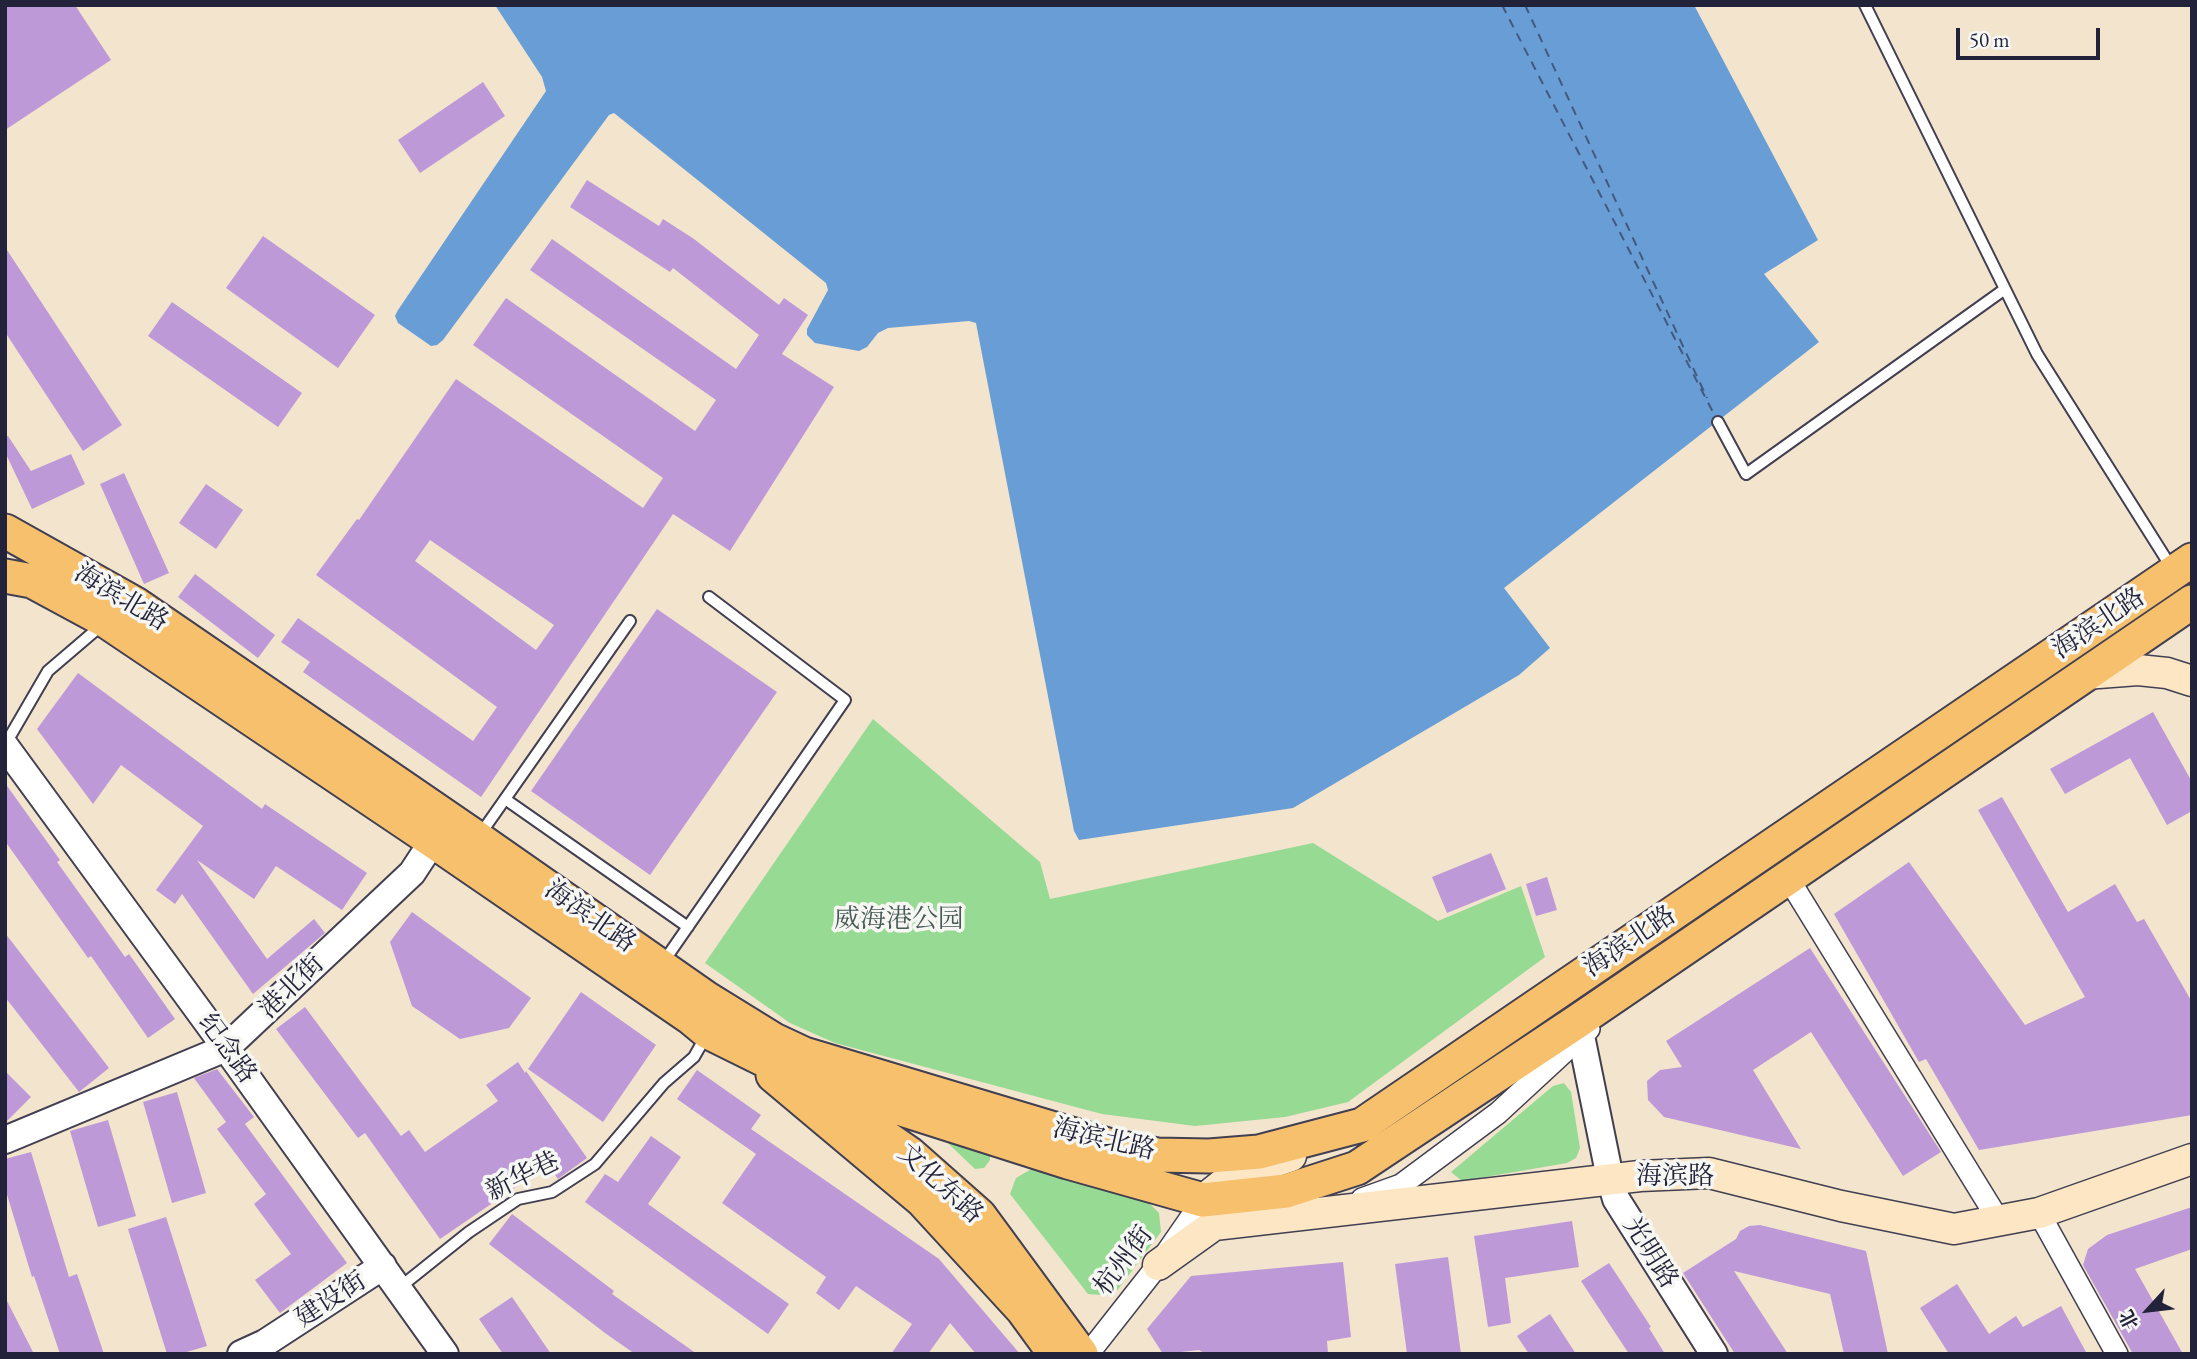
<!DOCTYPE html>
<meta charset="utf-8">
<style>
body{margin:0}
#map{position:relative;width:2197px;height:1359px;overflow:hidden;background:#f2e4cd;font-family:"EB Garamond","Noto Serif SC",serif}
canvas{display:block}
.frame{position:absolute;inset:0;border:7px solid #22223b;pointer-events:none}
.north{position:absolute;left:2113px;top:1275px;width:70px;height:70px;-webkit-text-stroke:5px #f6f6f2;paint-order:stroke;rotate:243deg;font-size:19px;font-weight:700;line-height:28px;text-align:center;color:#22223b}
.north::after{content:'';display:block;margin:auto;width:24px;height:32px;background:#22223b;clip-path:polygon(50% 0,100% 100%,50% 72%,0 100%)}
.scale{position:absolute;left:1956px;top:28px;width:144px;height:32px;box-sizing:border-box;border:4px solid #22223b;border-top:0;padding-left:9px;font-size:21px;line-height:24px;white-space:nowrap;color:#22223b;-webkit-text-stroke:5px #f6f6f2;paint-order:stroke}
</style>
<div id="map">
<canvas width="2197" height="1359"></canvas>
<div class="frame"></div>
<div class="north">北</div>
<div class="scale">50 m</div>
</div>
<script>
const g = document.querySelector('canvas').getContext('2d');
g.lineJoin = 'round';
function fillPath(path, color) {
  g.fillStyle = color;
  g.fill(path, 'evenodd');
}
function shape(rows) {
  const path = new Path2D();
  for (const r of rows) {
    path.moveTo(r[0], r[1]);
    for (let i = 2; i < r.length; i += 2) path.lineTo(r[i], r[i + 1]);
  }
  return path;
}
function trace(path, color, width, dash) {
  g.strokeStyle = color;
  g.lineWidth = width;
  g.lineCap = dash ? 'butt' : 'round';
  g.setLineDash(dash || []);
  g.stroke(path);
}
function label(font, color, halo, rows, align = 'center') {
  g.font = font + ' "EB Garamond","Noto Serif SC",serif';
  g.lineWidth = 7;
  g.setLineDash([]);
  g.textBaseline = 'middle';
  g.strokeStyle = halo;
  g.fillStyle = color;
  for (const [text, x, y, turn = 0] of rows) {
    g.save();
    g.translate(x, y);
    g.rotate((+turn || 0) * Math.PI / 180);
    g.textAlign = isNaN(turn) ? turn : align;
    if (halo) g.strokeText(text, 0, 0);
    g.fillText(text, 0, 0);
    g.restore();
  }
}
const green = shape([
 [873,719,1040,862,1050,899,1313,843,1438,921,1521,886,1545,957,1348,1102,1285,1117,1195,1126,1102,1114,835,1043,790,1023,705,963],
 [1564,1083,1571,1092,1580,1148,1576,1158,1567,1163,1462,1181,1451,1172,1553,1086],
 [934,1130,990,1153,990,1160,984,1168,975,1169],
 [1035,1167,1145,1199,1159,1213,1161,1232,1113,1296,1088,1294,1010,1194,1016,1178]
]);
const water = shape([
 [495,5,1694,5,1818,240,1764,274,1819,342,1504,588,1550,648,1519,675,1293,808,1079,840,1074,831,976,323,969,321,888,328,878,333,867,347,859,351,815,343,807,335,807,329,828,290,826,283,614,113,609,115,443,340,437,345,431,346,398,323,395,316,398,310,546,91,542,77]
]);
const ferry = shape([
 [1502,5,1716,418],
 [1525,5,1707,398]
]);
const building = shape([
 [5,5,75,5,111,60,5,130],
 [483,82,505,116,420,173,398,140],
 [587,180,659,226,663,219,694,239,779,305,784,298,808,315,782,354,834,387,730,551,673,514,481,797,303,672,310,662,281,642,298,618,473,741,497,707,316,575,357,519,359,520,456,379,643,508,663,478,473,345,506,298,695,431,716,400,530,270,552,239,736,369,759,335,673,268,670,272,570,207],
 [430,540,554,625,536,650,415,561],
 [263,236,375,315,338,368,226,288],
 [5,247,122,425,83,451,5,332],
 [172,302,302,393,278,427,148,336],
 [8,436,31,471,71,454,85,484,32,509,5,452,5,437],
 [124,473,169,573,144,584,100,484],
 [206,484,243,510,216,549,179,523],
 [195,574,275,635,258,658,178,597],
 [657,609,777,692,650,875,531,791],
 [78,673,262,809,265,804,367,873,342,910,276,866,254,899,197,860,267,959,314,919,325,933,253,994,182,894,175,904,156,890,203,826,121,765,93,804,37,729],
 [2153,712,2192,782,2192,811,2167,825,2130,758,2065,794,2050,769],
 [5,783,60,860,57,862,125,957,129,954,175,1019,148,1038,91,956,88,958,5,841],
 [2002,797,2068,912,2115,884,2137,922,2144,919,2192,1002,2192,1115,1979,1150,1926,1059,1919,1062,1834,914,1909,862,2025,1025,2085,997,1978,810],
 [1491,853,1506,889,1447,913,1432,877],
 [1547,877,1557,910,1536,916,1526,884],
 [412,912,531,998,509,1028,460,1039,412,1006,390,942],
 [5,933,109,1068,79,1092,5,997],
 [1810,948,1941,1152,1903,1176,1811,1032,1753,1070,1801,1149,1664,1117,1648,1100,1647,1081,1660,1070,1682,1067,1666,1041],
 [581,992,656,1045,603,1122,528,1069],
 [305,1007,401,1136,409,1130,425,1152,498,1101,486,1085,518,1062,525,1073,526,1071,587,1158,558,1179,548,1165,440,1239,365,1133,358,1138,276,1029],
 [217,1069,254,1117,245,1124,347,1263,280,1313,255,1280,291,1254,254,1204,266,1194,217,1129,226,1122,194,1078],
 [697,1070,761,1115,751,1129,939,1259,1020,1354,976,1354,950,1323,928,1354,891,1354,912,1324,856,1286,839,1310,816,1293,826,1277,722,1203,756,1154,677,1099],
 [5,1071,31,1097,5,1123],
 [177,1092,206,1193,172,1203,143,1102],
 [108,1120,136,1216,98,1227,70,1131],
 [651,1136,681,1157,648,1204,789,1304,768,1334,585,1202,605,1174,618,1182],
 [31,1152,69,1277,77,1274,104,1354,60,1354,34,1276,32,1277,5,1188,5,1159],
 [2192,1207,2192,1249,2135,1269,2183,1354,2133,1354,2083,1265,2088,1249,2107,1235],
 [512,1214,614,1291,612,1294,697,1354,635,1354,605,1333,489,1244],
 [166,1217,207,1346,180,1354,167,1354,128,1229],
 [1572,1221,1579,1267,1505,1278,1511,1323,1488,1327,1474,1236],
 [1760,1225,1866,1251,1888,1354,1844,1354,1830,1294,1734,1271,1788,1354,1735,1354,1683,1273,1736,1239,1740,1231,1749,1226],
 [1448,1257,1461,1354,1407,1354,1395,1264],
 [1343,1262,1351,1337,1327,1341,1328,1354,1206,1354,1199,1350,1163,1354,1147,1329,1191,1276],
 [1609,1263,1651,1327,1649,1328,1665,1354,1629,1354,1581,1281],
 [1957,1284,1989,1334,2016,1316,2023,1327,2061,1306,2087,1354,1949,1354,1920,1308],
 [5,1297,34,1354,5,1354],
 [512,1297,551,1354,503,1354,479,1319],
 [1550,1314,1576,1354,1529,1354,1517,1336]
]);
const service = shape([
 [1865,5,2037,354,2173,570],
 [1718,422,1746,474,2005,289],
 [5,745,48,671,103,624],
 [505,799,688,927],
 [479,836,630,621],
 [662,964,845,700,709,597],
 [399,1288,469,1232,518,1199,552,1192,595,1164,664,1083,694,1057,707,1034]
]);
const minor = shape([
 [1788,878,1999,1221],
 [1362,1199,1401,1185,1498,1113,1589,1029],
 [2039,1213,2117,1354],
 [1088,1354,1158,1265,1203,1200]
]);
const tertiary = shape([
 [5,746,226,1048,445,1354],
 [1578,1021,1610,1178,1616,1199,1714,1354],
 [5,1140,226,1048,412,873,433,841],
 [241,1354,265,1343,383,1266]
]);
const secondary = shape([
 [2085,674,2138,670,2167,673,2192,681],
 [1203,1200,1223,1184,1248,1171,1291,1156],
 [1158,1265,1214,1225,1640,1176,1709,1173,1841,1206,1954,1229,2039,1213,2192,1159]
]);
const primary = shape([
 [5,531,137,605,477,838,706,998,774,1040,804,1054,1111,1146,1157,1155,1209,1156,1259,1152,1362,1125,2192,560],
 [5,576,32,581,106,621,433,841,691,1018,708,1032,795,1075,1068,1162,1203,1200,1286,1191,1357,1168,1578,1021,2192,602],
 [773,1075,922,1200,1023,1310,1055,1354],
 [833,1101,910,1154,979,1215,1081,1354]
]);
const streetNames = [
 ["海滨北路",121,598,31],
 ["海滨北路",2099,624,-34],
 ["海滨北路",590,917,35],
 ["海滨北路",1630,942,-34],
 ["港北街",292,987,-44],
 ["纪念路",227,1049,54],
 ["海滨北路",1104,1140,13],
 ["新华巷",523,1177,-26],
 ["海滨路",1675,1177],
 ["文化东路",940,1184,42],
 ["光明路",1650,1253,58],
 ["杭州街",1124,1261,-53],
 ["建设街",331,1300,-33]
];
const parkNames = [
 ["威海港公园",899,920]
];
fillPath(green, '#96da93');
fillPath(water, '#699dd5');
trace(ferry, '#425980', 2, [9, 7]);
fillPath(building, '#be99d8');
trace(service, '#413f51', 14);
trace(minor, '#413f51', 24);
trace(tertiary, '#413f51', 30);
trace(secondary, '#413f51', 33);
trace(primary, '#413f51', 37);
trace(service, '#fff', 10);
trace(minor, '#fff', 21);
trace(tertiary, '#fff', 26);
trace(secondary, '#fce6c4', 30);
trace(primary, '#f7c06c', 33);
label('26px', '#22223b', '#f6f6f2', streetNames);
label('26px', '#455955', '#f6f6f2', parkNames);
</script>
